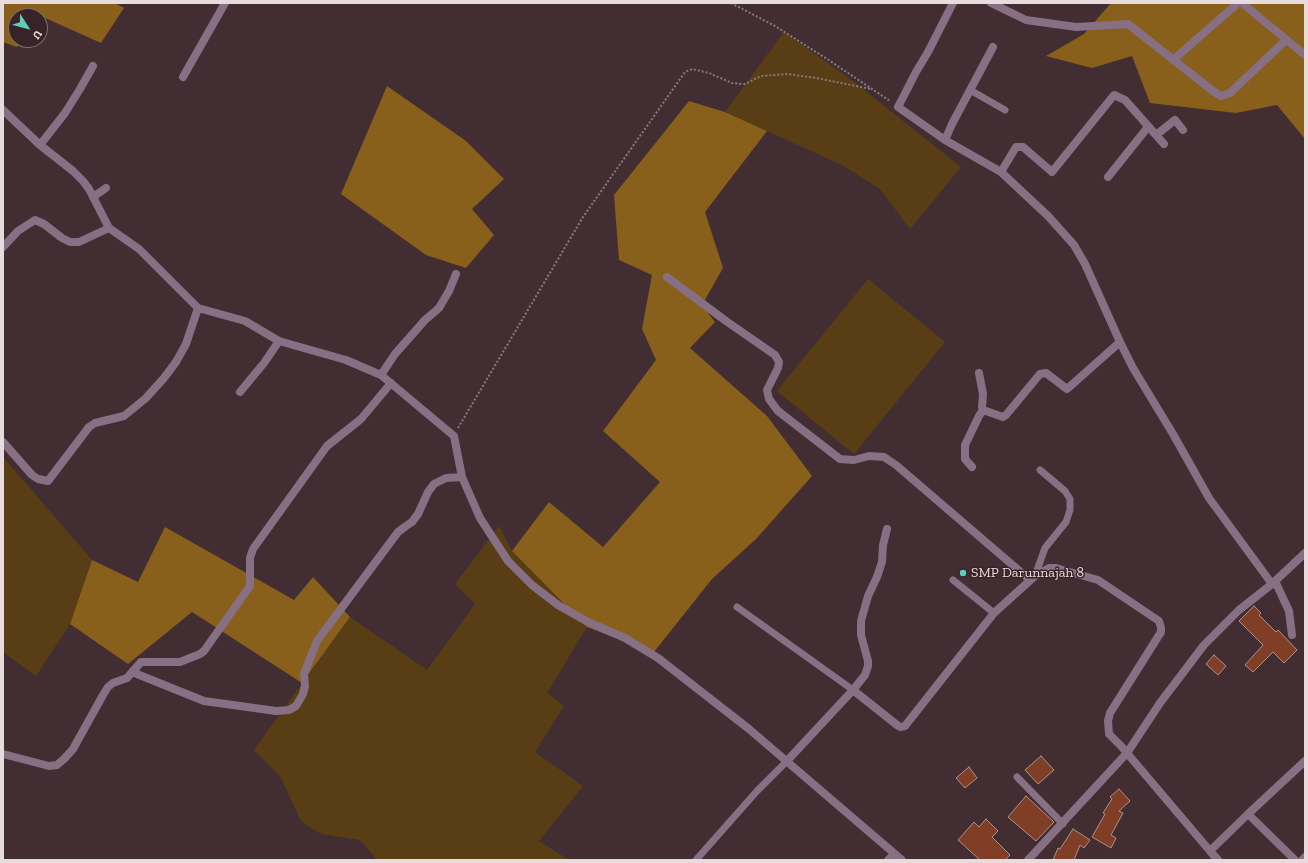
<!DOCTYPE html>
<style>
body{margin:0}
#map{position:relative;width:1308px;height:863px;overflow:hidden;background:#422e32;font-family:"Zilla Slab",serif}
canvas{display:block}
.frame{position:absolute;inset:0;border:4px solid #e8dbdd;pointer-events:none}
.north{position:absolute;left:8px;top:8px;width:40px;height:40px;box-sizing:border-box;background:#382428;border:1px solid #7e6d70;border-radius:50%;rotate:126deg;font-size:11px;font-weight:700;line-height:16px;text-align:center;color:#e8dbdd}
.north::after{content:'';display:block;margin:auto;width:14px;height:18px;background:#5dceb9;clip-path:polygon(50% 0,100% 100%,50% 72%,0 100%)}
</style>
<div id="map">
<canvas width="1308" height="863"></canvas>
<div class="frame"></div>
<div class="north">U</div>
</div>
<script>
const g = document.querySelector('canvas').getContext('2d');
g.lineJoin = 'round';
function fillPath(path, color) {
  g.fillStyle = color;
  g.fill(path, 'evenodd');
}
function shape(rows) {
  const path = new Path2D();
  for (const r of rows) {
    path.moveTo(r[0], r[1]);
    for (let i = 2; i < r.length; i += 2) path.lineTo(r[i], r[i + 1]);
  }
  return path;
}
function trace(path, color, width, dash) {
  g.strokeStyle = color;
  g.lineWidth = width;
  g.lineCap = dash ? 'butt' : 'round';
  g.setLineDash(dash || []);
  g.stroke(path);
}
function label(font, color, halo, rows, align = 'center') {
  g.font = font + ' "Zilla Slab",serif';
  g.lineWidth = 3;
  g.setLineDash([]);
  g.textBaseline = 'middle';
  g.strokeStyle = halo;
  g.fillStyle = color;
  for (const [text, x, y, turn = 0] of rows) {
    g.save();
    g.translate(x, y);
    g.rotate((+turn || 0) * Math.PI / 180);
    g.textAlign = isNaN(turn) ? turn : align;
    if (halo) g.strokeText(text, 0, 0);
    g.fillText(text, 0, 0);
    g.restore();
  }
}
const green = shape([
 [784,32,853,81,961,167,910,229,880,189,842,165,725,112],
 [868,279,945,342,854,454,777,391],
 [3,457,92,560,70,624,36,676,3,652],
 [499,526,512,551,587,627,547,693,564,706,535,752,583,786,539,841,569,860,377,860,360,840,321,834,301,821,280,776,254,750,350,617,427,670,475,604,455,584]
]);
const forest = shape([
 [3,3,115,3,124,8,101,43,43,17,40,20,40,16,16,16,16,40,23,40,17,47,3,42],
 [1111,3,1305,3,1305,139,1277,105,1236,113,1150,103,1132,56,1092,68,1046,56,1084,34],
 [387,86,466,141,504,179,472,209,494,235,466,268,426,255,341,194],
 [689,101,725,112,767,131,705,212,723,268,702,305,715,322,690,348,767,416,812,476,756,539,712,579,654,652,587,627,512,551,549,502,603,547,660,482,603,431,656,360,642,329,652,275,619,260,614,195],
 [165,527,294,600,313,577,350,617,302,683,192,612,128,664,70,624,92,560,138,582]
]);
const building = shape([
 [1254,606,1261,613,1259,615,1276,632,1278,630,1297,650,1284,663,1273,652,1253,672,1245,665,1263,645,1239,621,1254,606],
 [1214,655,1226,666,1218,675,1206,664,1214,655],
 [1041,756,1054,770,1038,784,1025,770,1041,756],
 [969,767,977,778,965,788,956,778,969,767],
 [1119,789,1130,801,1119,811,1123,813,1111,835,1116,838,1111,848,1092,837,1105,814,1103,813,1112,799,1110,797,1119,789],
 [1026,796,1054,822,1036,841,1008,817,1026,796],
 [986,819,998,831,992,837,1010,855,1005,860,980,860,958,840,974,822,979,827,986,819],
 [1073,829,1090,840,1084,848,1080,845,1074,860,1053,860,1058,848,1060,849,1073,829]
]);
const path = shape([
 [731,3,775,26,824,57,890,101],
 [458,428,583,217,685,72,692,69,709,73,732,83,741,84,745,84,761,76,787,74,816,78,871,89]
]);
const lane = shape([
 [970,90,1005,110],
 [1035,576,1045,548,1066,522,1070,510,1070,499,1065,491,1040,470],
 [953,580,994,613],
 [737,607,853,690],
 [1017,777,1063,824],
 [696,860,757,791,786,762]
]);
const street = shape([
 [953,3,928,52,916,72,898,107,945,140,1001,172,1048,216,1074,245,1085,264,1120,342,1133,368,1173,434,1209,498,1272,584],
 [991,3,1026,20,1076,27,1128,24,1213,91,1221,96,1230,93,1286,40],
 [1242,3,1305,55],
 [1173,60,1238,3],
 [183,77,225,3],
 [3,110,40,145,73,171,83,181,89,189,109,228],
 [1156,135,1175,120,1183,130],
 [945,140,952,124,993,47],
 [40,145,65,113,80,89,93,66],
 [1001,172,1016,147,1023,147,1052,172,1114,95,1125,100,1164,144],
 [1108,177,1148,127],
 [93,197,106,188],
 [3,247,18,231,35,220,44,224,62,238,70,242,79,242,109,228,139,249,198,308,245,321,279,341,346,360,381,375,454,436,462,477,480,518,508,561,532,585,558,605,588,622,625,638,658,658,749,729,902,860],
 [667,277,726,321,775,355,779,362,778,368,767,390,769,399,778,411,840,459,854,460,869,456,884,457,896,465,1030,580],
 [979,373,983,394,982,407,983,410,1003,417,1006,415,1040,374,1046,373,1067,389,1120,342],
 [381,375,395,354,425,320,439,308,449,291,456,274],
 [240,392,264,363,279,341],
 [3,442,32,475,38,479,48,481,89,427,95,423,124,416,146,398,164,378,176,362,186,344,198,308],
 [972,467,965,459,965,445,979,416,983,410],
 [1275,581,1289,611,1292,635],
 [132,672,204,701,276,711,289,710,296,706,303,694,305,686,304,674,317,641,398,532,406,526,412,522,418,514,428,492,434,484,446,478,462,477],
 [853,690,897,725,900,727,905,726,994,613,1035,576,1049,568,1056,568,1098,580,1159,621,1161,628,1161,632,1110,713,1108,721,1109,734,1121,746,1210,851,1248,814,1305,761],
 [3,754,49,766,57,765,65,758,73,749,103,695,108,687,113,683,127,678,141,662,180,662,200,654,204,651,250,586,250,558,253,549,327,446,361,419,391,383],
 [786,762,853,690,865,675,868,666,868,661,861,635,861,621,868,596,877,577,882,562,883,545,887,529],
 [1248,814,1295,860],
 [1210,851,1218,860],
 [888,860,894,854],
 [1028,860,1127,753,1160,703,1204,645,1239,610,1272,584,1305,553],
 [1302,860,1305,857]
]);
const markers = [
 [963,573,4,"#5dceb9"]
];
const poiNames = [
 ["SMP Darunnajah 8",971,573]
];
fillPath(green, '#593e15');
fillPath(forest, '#885f1b');
fillPath(building, '#803e27');
trace(building, '#aa938b', 1);
trace(path, '#8a797c', 2, [2, 2]);
trace(lane, '#876f84', 7);
trace(street, '#876f84', 8);
for (const [x, y, r, color] of markers) {
  const dot = new Path2D();
  dot.arc(x, y, r, 0, 2 * Math.PI);
  g.fillStyle = color;
  g.fill(dot);
  trace(dot, '#382428', 1.5);
}
label('14px', '#e8dbdd', '#382428', poiNames, 'left');
</script>
